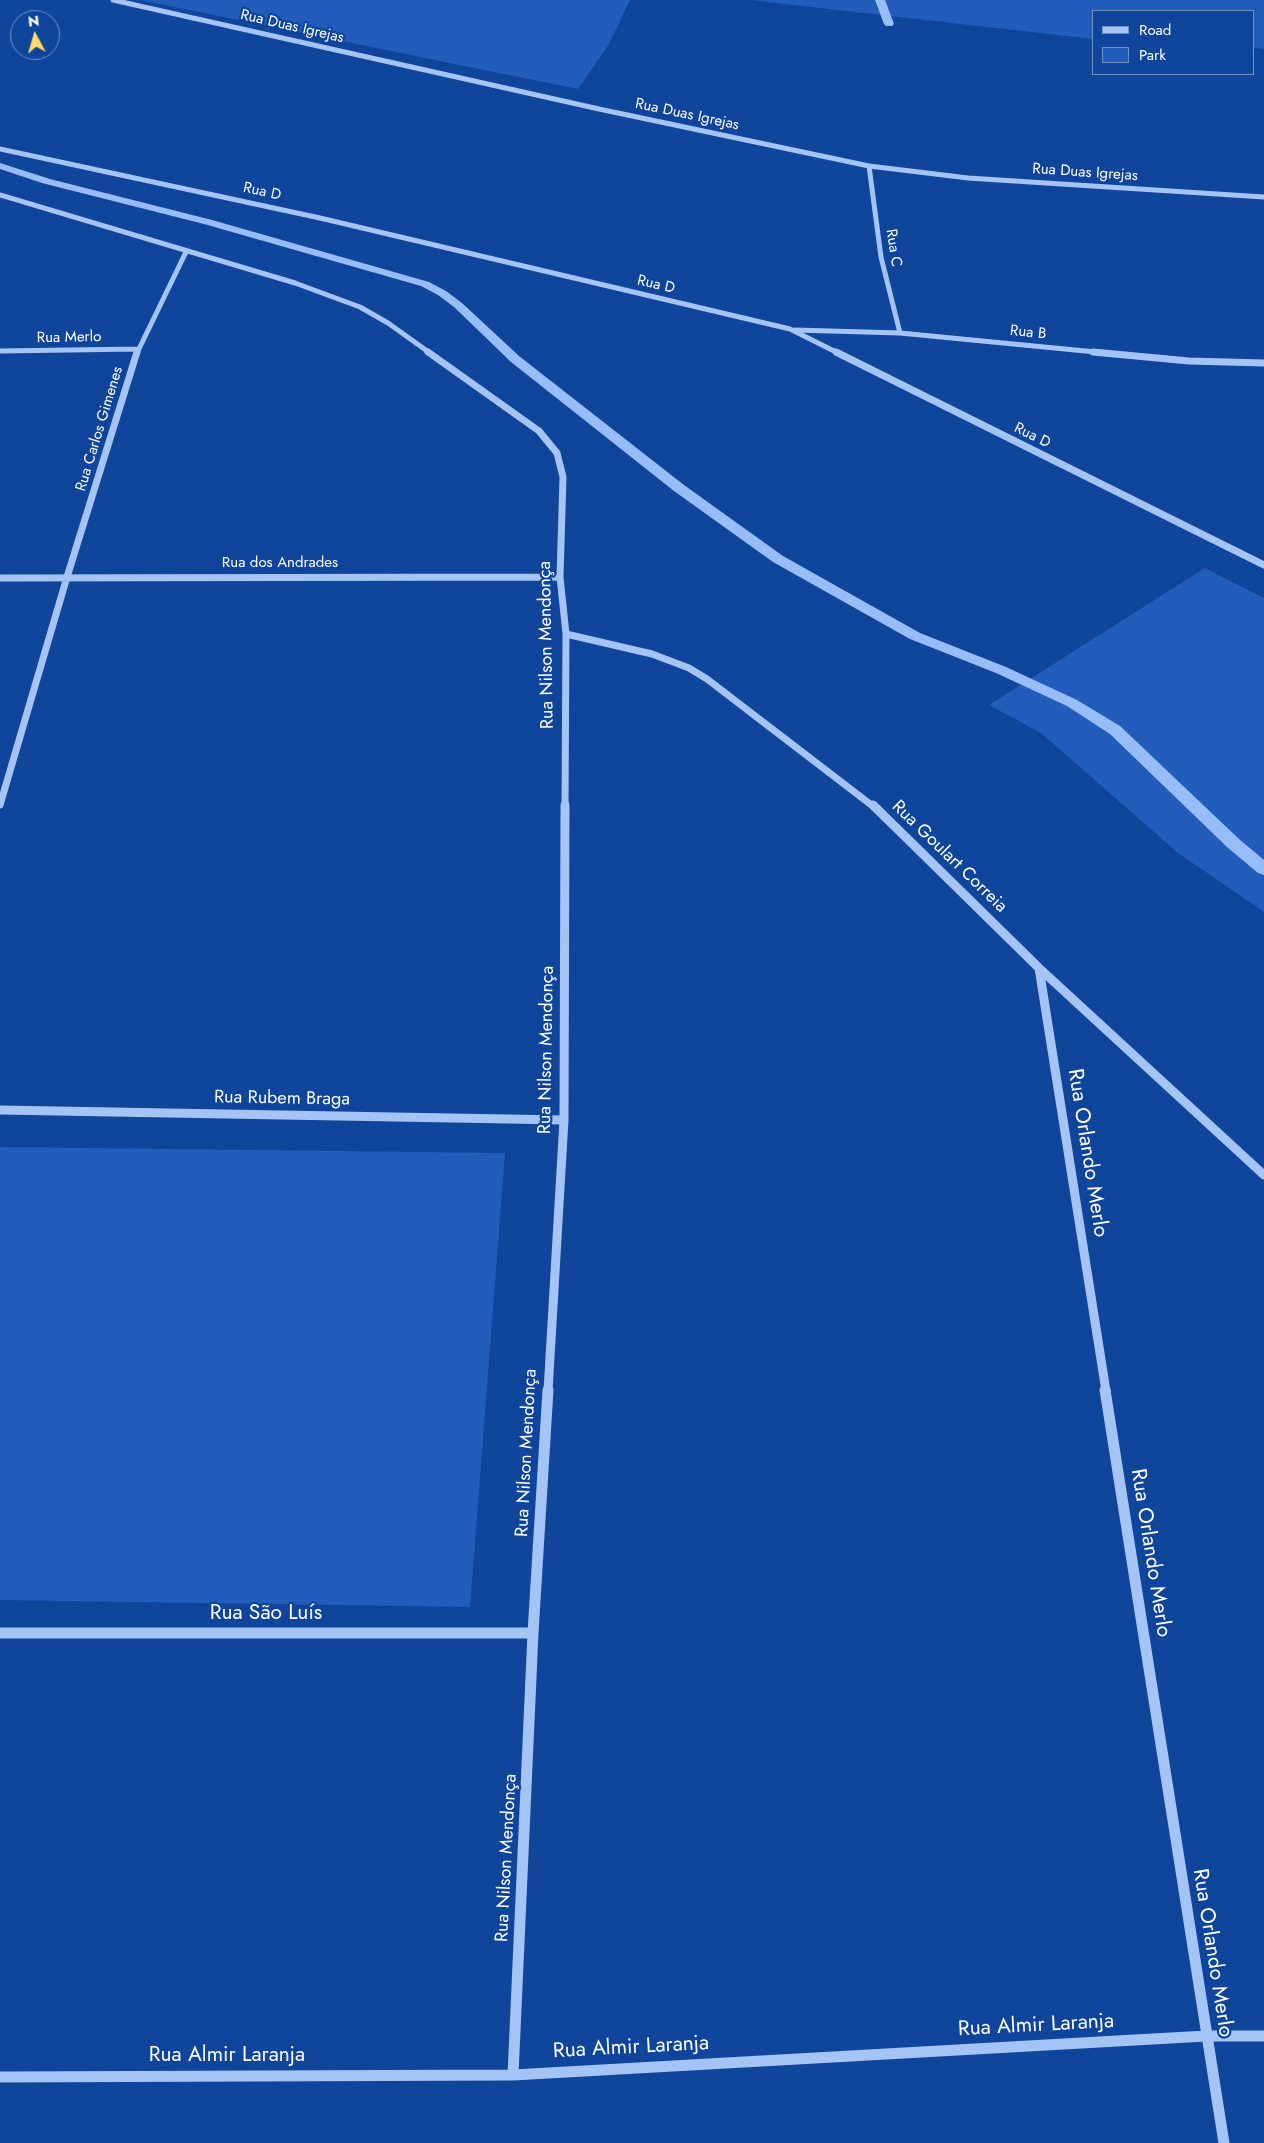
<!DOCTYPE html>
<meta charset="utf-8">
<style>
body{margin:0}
#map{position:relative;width:1264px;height:2143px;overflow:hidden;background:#10459c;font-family:Jost,sans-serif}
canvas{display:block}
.legend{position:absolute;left:1092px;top:10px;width:162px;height:65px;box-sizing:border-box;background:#10459c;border:1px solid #708fc4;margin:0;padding:6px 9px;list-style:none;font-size:15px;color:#fff}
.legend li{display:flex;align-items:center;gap:10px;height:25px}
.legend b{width:25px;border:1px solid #708fc4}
.north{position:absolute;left:10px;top:10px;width:50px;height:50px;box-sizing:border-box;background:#10459c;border:1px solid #708fc4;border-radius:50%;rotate:354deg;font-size:14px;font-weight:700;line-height:20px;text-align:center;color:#fff}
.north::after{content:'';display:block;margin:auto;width:18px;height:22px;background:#ffdc68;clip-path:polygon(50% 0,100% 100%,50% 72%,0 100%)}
</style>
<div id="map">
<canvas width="1264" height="2143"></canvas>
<ul class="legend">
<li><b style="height:6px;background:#a4c4f5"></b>Road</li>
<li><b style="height:14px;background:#225dbb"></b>Park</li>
</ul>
<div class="north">N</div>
</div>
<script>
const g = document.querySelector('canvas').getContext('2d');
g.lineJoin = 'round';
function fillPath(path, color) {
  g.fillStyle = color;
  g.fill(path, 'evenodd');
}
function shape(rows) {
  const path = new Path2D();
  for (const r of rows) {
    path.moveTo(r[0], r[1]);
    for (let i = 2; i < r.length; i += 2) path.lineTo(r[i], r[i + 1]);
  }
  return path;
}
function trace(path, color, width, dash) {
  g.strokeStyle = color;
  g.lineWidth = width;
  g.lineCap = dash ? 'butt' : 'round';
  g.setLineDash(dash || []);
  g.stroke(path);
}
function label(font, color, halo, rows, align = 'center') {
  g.font = font + ' Jost,sans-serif';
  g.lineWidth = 4.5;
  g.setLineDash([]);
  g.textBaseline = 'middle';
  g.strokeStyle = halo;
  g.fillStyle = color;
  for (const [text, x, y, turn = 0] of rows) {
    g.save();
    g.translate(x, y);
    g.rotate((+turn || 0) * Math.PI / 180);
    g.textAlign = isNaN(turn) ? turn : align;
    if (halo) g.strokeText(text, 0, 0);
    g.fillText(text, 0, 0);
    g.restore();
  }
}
const green = shape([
 [140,0,630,0,609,44,578,89],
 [750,0,1264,0,1264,49,1253,48,1253,11,1093,11,1093,39],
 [1205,568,1264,598,1264,912,1178,853,1041,733,989,705],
 [0,1147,505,1153,470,1607,0,1600]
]);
const stream = shape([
 [875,0,885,0,894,24,892,26,886,26,884,24,875,0],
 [0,163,50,179,212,220,429,282,446,291,462,303,519,356,684,485,783,556,920,633,1006,667,1077,700,1120,726,1239,839,1264,860,1264,875,1258,873,1227,847,1110,734,1067,706,996,673,910,639,773,562,674,491,511,362,454,307,438,295,421,286,204,224,42,183,0,169,0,163]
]);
const minorFar3 = shape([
 [113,0,599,109,869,166,968,178,1264,197],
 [0,149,320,218,790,329,838,353],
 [869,166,881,257,900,333],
 [0,195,295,283,360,307,388,323,430,353],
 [795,330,900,333,1106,353],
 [0,351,138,349],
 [137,353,186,252]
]);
const minorFar2 = shape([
 [428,352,539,431,557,453,563,477,560,577,566,634,565,807],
 [836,352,1264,565],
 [1093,352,1189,361,1264,363],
 [0,578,560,577],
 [566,634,652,654,689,668,707,679,874,807],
 [0,805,67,577,137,352]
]);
const minorFar1 = shape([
 [873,805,1039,968,1264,1175],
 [1039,968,1106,1391],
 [0,1110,564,1120],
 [548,1391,564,1120,565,805]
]);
const minor = shape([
 [1105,1390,1224,2143],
 [0,1633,533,1633],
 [513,2075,533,1633,548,1390],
 [0,2077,513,2075,1206,2036,1264,2036]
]);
const farStreetnames = [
 ["Rua Duas Igrejas",292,27,13],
 ["Rua Duas Igrejas",687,115,12],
 ["Rua Duas Igrejas",1085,173,4],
 ["Rua D",262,192,12],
 ["Rua C",893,248,81],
 ["Rua D",656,285,13],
 ["Rua B",1028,333,6],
 ["Rua Merlo",69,338,-1],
 ["Rua Carlos Gimenes",100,429,-73],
 ["Rua D",1032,436,26],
 ["Rua dos Andrades",280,563]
];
const streetNames = [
 ["Rua Nilson Mendonça",547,645,-91],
 ["Rua Goulart Correia",949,857,44],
 ["Rua Nilson Mendonça",547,1050,-89],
 ["Rua Rubem Braga",282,1099,1],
 ["Rua Nilson Mendonça",527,1453,-87],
 ["Rua Nilson Mendonça",507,1858,-87]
];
const nearStreetnames = [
 ["Rua Orlando Merlo",1087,1153,81],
 ["Rua Orlando Merlo",1150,1553,81],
 ["Rua São Luís",266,1614],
 ["Rua Orlando Merlo",1212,1953,81],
 ["Rua Almir Laranja",1036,2026,-3],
 ["Rua Almir Laranja",631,2048,-3],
 ["Rua Almir Laranja",227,2056]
];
fillPath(green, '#225dbb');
fillPath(stream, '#96bdf8');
trace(minorFar3, '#a4c4f5', 5);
trace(minorFar2, '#a4c4f5', 7);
trace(minorFar1, '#a4c4f5', 9);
trace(minor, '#a4c4f5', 11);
label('15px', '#fff', '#10459c', farStreetnames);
label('18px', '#fff', '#10459c', streetNames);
label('21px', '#fff', '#10459c', nearStreetnames);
</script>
